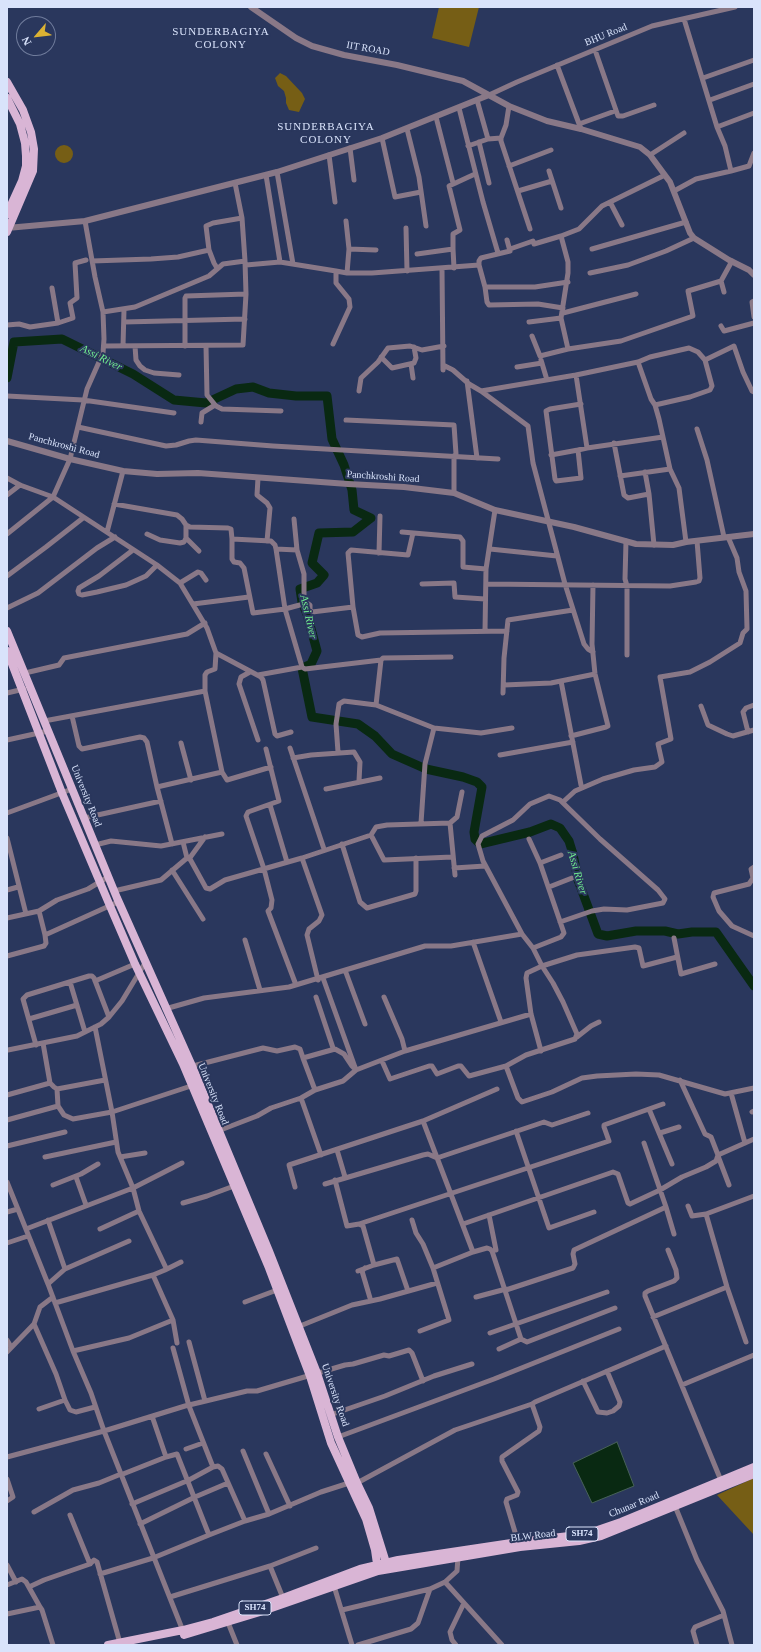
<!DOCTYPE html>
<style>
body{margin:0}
#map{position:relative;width:761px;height:1652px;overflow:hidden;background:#2a375d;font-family:Georgia,serif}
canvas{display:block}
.frame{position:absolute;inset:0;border:8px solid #d9e3fb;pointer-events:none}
.north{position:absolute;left:16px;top:16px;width:40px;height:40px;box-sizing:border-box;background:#2a375d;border:1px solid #707c9c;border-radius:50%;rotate:242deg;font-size:11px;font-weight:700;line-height:16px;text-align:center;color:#d9e3fb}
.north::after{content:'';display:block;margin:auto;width:14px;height:18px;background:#dcb233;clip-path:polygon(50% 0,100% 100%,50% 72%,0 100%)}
</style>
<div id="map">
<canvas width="761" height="1652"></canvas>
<div class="frame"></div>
<div class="north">N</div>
</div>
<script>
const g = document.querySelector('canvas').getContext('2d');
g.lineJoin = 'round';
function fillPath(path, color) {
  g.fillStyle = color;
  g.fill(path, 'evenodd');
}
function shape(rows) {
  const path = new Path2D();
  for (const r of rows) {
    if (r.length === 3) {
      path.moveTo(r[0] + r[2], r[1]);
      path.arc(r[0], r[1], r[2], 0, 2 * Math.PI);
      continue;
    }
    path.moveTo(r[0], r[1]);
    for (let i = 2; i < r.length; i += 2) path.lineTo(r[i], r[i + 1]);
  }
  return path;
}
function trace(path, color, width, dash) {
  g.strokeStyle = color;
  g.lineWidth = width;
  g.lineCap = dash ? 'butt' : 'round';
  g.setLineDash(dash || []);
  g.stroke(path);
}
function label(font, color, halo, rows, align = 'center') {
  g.font = font + ' Georgia,serif';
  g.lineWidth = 4;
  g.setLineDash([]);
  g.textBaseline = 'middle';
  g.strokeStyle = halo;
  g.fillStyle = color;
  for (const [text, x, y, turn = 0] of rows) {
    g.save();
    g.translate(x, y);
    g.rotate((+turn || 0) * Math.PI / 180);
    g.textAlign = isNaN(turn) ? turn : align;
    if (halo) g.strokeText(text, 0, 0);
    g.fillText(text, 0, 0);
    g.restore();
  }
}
const green = shape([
 [439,7,479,7,469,47,432,38],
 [280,73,286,76,302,93,305,99,299,112,289,110,286,103,286,98,284,91,278,86,275,78],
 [64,154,9],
 [754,1478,754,1535,717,1495]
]);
const water = shape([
 [617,1442,634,1486,592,1503,573,1463,617,1442]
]);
const river = shape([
 [7,378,14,342,62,339,133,374,174,400,206,403,236,389,253,387,269,393,296,396,327,396,332,439,344,465,352,490,354,510,371,518,353,532,319,533,312,563,324,575,317,583,300,589,302,602,307,614,317,651,311,664,302,668,312,717,358,724,375,736,392,754,426,769,463,777,477,782,482,787,474,832,475,839,480,844,530,832,551,824,560,828,569,841,573,854,578,880,598,934,607,936,636,931,665,931,678,934,692,932,716,932,754,986]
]);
const minor = shape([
 [684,19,717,127,754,113],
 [595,50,618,116,623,116,654,105],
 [557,65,581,129],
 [703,78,754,60],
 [489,95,517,82,652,26,735,7],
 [477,100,488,139],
 [710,100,754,84],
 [509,106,506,125,501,138,501,141,530,229],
 [459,108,483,202,498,253],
 [436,117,453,183],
 [579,124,615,111],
 [407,129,419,177,426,226],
 [382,138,395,197,421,192],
 [479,142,489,183],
 [468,146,488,139,501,138],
 [350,148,354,180],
 [329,155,335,202],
 [650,155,684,133],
 [509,166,551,150],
 [549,171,561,208],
 [731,171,749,166,754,153],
 [277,172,293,264],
 [266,175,280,262],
 [665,175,602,206,579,229,561,236,568,262,568,273,561,318,568,349,621,341,693,316,688,291,721,281],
 [518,191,552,181],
 [674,191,696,179,731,171,725,146,717,127],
 [610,202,622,225],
 [346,221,349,249,347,273],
 [406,228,407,271],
 [534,244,561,236],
 [349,249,376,250],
 [453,249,453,234,460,230,449,186,475,174],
 [510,249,533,241],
 [592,249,686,222],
 [209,250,206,226,213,223,242,218],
 [417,254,453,249,454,268],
 [92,261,151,259,178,257,209,250,214,263,217,268],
 [246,265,280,262,336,271,336,283,349,299,350,307,333,344],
 [479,265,479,261,481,258,510,251,507,240],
 [442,269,443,370],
 [336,271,347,273,372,273,479,265,485,287,535,287,568,282],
 [590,273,628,265,666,251,694,238],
 [485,287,487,302,489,305,538,304,563,308],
 [52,288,58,323],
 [724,292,721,281,732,261],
 [754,301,752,302,754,317],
 [103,312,135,307,209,276,223,264,245,261],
 [563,313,636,294],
 [124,322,245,319],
 [529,322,561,318],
 [7,325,19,324,30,327,58,323,73,318,70,303,77,298,75,263,86,260],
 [721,326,724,331,754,323],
 [532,336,540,356,568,349],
 [104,346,243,345,246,294,245,261,242,218,235,183],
 [123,346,124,310],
 [135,346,136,360,140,366,145,370,154,373,179,375],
 [185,346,185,298,186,296,246,294],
 [206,346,207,395,216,406,222,409,281,411],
 [381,357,392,368,414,363,416,358,414,347],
 [541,360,547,380],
 [705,360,734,346,743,372,752,391,754,392],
 [638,362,651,399,655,405],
 [411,364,413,378],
 [443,365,453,370,469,384,481,391,576,375,587,448,663,437],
 [517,367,542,363],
 [576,375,638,362,650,357,689,348,698,352,705,360,712,386,710,390,690,397,655,405,659,419,670,469,620,476],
 [467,381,477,458],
 [359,391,361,378,378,362,388,348,410,346,422,350,444,346],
 [481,391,528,426,533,463,565,584,584,644,588,649,593,652],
 [7,396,83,400,174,413],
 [581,404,550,409,546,411,555,479,556,481,581,478,578,450,587,448],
 [346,420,454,425,456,454,454,456,454,493],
 [201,422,202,413,215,405],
 [78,427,166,446,176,445,189,441,196,440,273,446,498,459],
 [697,429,707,460,724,537],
 [614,443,624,495,628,498,649,494,654,545],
 [551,455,578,450],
 [670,469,679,488,686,542],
 [645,472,649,494],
 [7,478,20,485,53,497,157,565,180,583,207,628,216,653,215,669,207,672,205,675,205,691,222,772,227,780,271,767],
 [258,478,257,495,267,503,270,508,267,541],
 [7,495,20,485],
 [114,504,177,515,182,519,186,525,190,527,228,528,231,529,232,539,232,559,234,562,240,563,244,568,253,613,285,609,307,603,310,605,310,610,312,612,353,607],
 [294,519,297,550,304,574,304,604],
 [107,532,123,471],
 [402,532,460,537,463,541,463,567,486,569],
 [413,533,408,555,351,550,348,553,353,607,358,635,362,637,380,633,507,631],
 [7,534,53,497,70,459,87,389,103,353,104,339,103,312,95,277,85,221],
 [147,534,160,540,180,543,184,542,186,538,186,525],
 [186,538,199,551],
 [232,539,271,541,275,545,276,549,297,550],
 [626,541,625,579,627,586,627,655],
 [276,549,285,609,302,667,305,669,381,660],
 [490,549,557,556],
 [133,550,99,576,79,588,78,591,79,594,82,595,97,592,126,585,146,576,157,565],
 [379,553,380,516],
 [7,576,46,547,83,518],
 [180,583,198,572,201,573,206,580],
 [422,584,454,583,455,597,485,599],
 [486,584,670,586,696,582,699,581,700,578,697,541],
 [193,604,249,597],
 [7,608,38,593,97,548,115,537],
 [485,631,486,569,495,510],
 [216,653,261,677,263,680,275,734,277,736,291,732],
 [250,672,241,677,239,684,258,740],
 [25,673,59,665,64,658,187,634,205,623],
 [258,675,302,667],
 [561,681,581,785],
 [504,685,551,683,595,674],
 [7,693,24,689],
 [503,693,504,658,508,620,573,610],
 [376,705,434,728,481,733,512,728],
 [701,706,708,725,727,734,733,736,754,730],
 [72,716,79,746,82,749,140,737,144,738,147,742,157,787,222,772],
 [44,721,205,691],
 [748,732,743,712,746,708,754,705],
 [571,736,606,727,608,726,595,674,592,644,593,585],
 [7,740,48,731],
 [181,743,191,780],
 [290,748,324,849],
 [266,749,279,801,248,812,246,816,264,869,272,900,271,908,268,911,296,985],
 [338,752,336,724,339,704,344,701,376,705,381,660,383,658,451,657],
 [500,755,573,742],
 [293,758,311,755,354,752,360,762,359,781],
 [157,787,172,844],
 [326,789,380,778],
 [563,802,575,791,603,779,634,770,655,767,662,762,658,744,671,739,660,677,690,672,710,662,740,643,743,633,747,629,746,591,739,572,737,558,728,537],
 [270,805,287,862],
 [7,813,72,789],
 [84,818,161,801],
 [421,823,425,764,434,728],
 [450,823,455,875],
 [371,835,376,827,387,825,450,823,457,817,462,792],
 [7,838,26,914],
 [529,839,540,863,564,933,561,937,533,948],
 [183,842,187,858],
 [342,844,360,902,367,908,415,894,416,891,416,858],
 [95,845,111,841,161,846,222,834],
 [302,858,322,915,319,921,309,929,307,935,318,980],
 [189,859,205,837],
 [540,863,561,855],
 [754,867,751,869,753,878,749,884,714,893,713,897,719,911,732,926,754,936],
 [454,868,485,866],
 [172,870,203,919],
 [549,887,572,878],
 [7,890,18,887],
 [114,891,161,880,187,858,190,859,206,888,210,889,225,880,302,858,371,835,384,860,452,857],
 [7,918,39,911],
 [522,934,483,861,478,844,482,836,513,820,530,804,549,796,560,800,600,839,658,890,665,899,663,903,627,910,604,909,592,911,560,922],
 [45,935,118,902],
 [674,938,681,974,715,964],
 [245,940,260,990],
 [473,942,501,1022],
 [7,956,44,946,46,943,45,935,39,911,57,900,88,889,108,877],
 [345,970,365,1024],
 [95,981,135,964],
 [70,982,85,1032],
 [316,997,333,1048],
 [384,997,402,1039,405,1051],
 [165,1009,204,998,289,987,425,946,451,946,522,934,533,948,542,966,553,983,563,1002,577,1034,575,1039,526,1055,506,1066,469,1076,461,1066,458,1066,437,1074,432,1066,429,1066,390,1079,382,1061],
 [29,1019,77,1005],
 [577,1037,591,1026,599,1022],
 [43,1043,50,1083,54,1087,57,1089,105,1080],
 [36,1045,23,999,27,995,89,976,92,976,94,978,109,1017],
 [8,1050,77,1036,101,1024,109,1017,122,1001,145,963],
 [541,1051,531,1014,526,978,527,973,542,966,577,955,635,947,639,948,643,966,677,957],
 [303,1058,315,1090],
 [506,1066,518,1098,522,1102,552,1092,582,1078,597,1076,636,1074,659,1075,725,1094,754,1088],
 [189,1067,263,1048,277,1051,295,1047,300,1049,303,1058,335,1049,344,1054,352,1066,356,1070,405,1051,531,1014],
 [680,1080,705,1134,711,1137,718,1155,754,1139],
 [57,1089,58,1106,64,1115,73,1119,112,1112,194,1085],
 [731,1093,745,1143],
 [7,1095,50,1083],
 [301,1098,321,1155],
 [649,1109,672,1164],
 [752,1112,754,1111],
 [7,1120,58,1106],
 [423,1121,473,1252,487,1248,490,1249,492,1251,521,1339,527,1342,615,1308],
 [218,1131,257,1116,271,1108,301,1098,315,1090,343,1081,356,1070,323,978],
 [516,1131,549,1228,594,1212],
 [660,1133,679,1127],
 [7,1146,65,1132],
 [337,1150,345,1177],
 [718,1156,729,1185],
 [45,1157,116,1142],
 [120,1157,145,1153],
 [76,1177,86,1205],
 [335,1180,347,1226,359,1224,363,1226,374,1265,397,1259,408,1291],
 [7,1182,48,1284,73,1351,91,1393,104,1431,183,1631],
 [325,1184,423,1155,428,1154,437,1158,544,1122,552,1125,588,1113],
 [53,1185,81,1174,98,1164],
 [295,1187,289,1165,423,1121,497,1089],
 [183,1203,207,1196,234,1186],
 [688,1206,692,1216,706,1214],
 [666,1207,674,1234],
 [7,1212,18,1209],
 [489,1215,496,1250],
 [48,1220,65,1269],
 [412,1220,416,1233,423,1244,433,1268],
 [359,1224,609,1141,604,1127,604,1125,663,1104],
 [463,1224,613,1172,618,1174,628,1203,630,1204,660,1190,682,1177,706,1167,716,1161,718,1155],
 [26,1229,133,1188,182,1163],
 [100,1229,139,1211],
 [7,1243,28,1236],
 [668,1250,676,1270,677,1278,674,1281,648,1291,645,1293,645,1296,722,1483],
 [365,1268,362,1271,370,1298],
 [165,1270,181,1262],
 [358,1271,374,1265],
 [153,1275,173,1320,177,1343],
 [48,1284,65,1269,129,1241],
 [506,1290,573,1268,575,1264,573,1254,574,1250,666,1207,644,1143],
 [476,1297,506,1289],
 [245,1302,277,1290],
 [55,1303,153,1275,165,1270,166,1268,139,1211,133,1188,118,1152,112,1112,95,1027],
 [653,1317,727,1287],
 [34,1324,56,1374,65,1400,70,1410,76,1412,95,1407],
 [300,1326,352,1305,380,1299,437,1283],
 [420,1331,449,1320,433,1268,473,1252],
 [490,1333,607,1292],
 [7,1340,11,1347],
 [189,1342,205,1401],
 [746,1342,727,1287,706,1214,754,1196],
 [173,1348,189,1406,213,1467],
 [499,1349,521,1339],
 [73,1351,129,1338,173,1320],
 [7,1352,34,1324,40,1307,53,1297],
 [583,1381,598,1412,607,1413,613,1411,619,1406,620,1402,607,1371],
 [682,1385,754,1355],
 [39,1409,65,1400],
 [330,1415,385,1396,434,1376,472,1364],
 [338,1437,494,1379,619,1329],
 [186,1449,203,1443],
 [243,1451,269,1514],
 [266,1454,290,1506],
 [7,1457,104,1431,185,1406,247,1391,257,1391,345,1365,353,1364,384,1355,389,1356,409,1350,412,1353,423,1381],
 [123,1474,166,1457],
 [7,1479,13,1497,7,1501],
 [357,1483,455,1430,532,1404],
 [132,1504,189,1480,213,1467,218,1466,222,1469,245,1521,269,1514,321,1492,349,1483],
 [675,1506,697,1560,723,1611,732,1645],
 [34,1512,73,1490,99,1483,121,1474],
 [70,1515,90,1564,94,1560,97,1562,120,1643],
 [140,1524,195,1497,228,1483],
 [209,1535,245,1521],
 [518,1542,506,1502,507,1499,517,1495,518,1492,502,1461,502,1457,539,1431,540,1427,532,1404,535,1402,666,1346],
 [458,1557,457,1571,445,1582,502,1645],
 [7,1565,16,1582],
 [100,1574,153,1558,209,1535,177,1454,166,1457,152,1416],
 [7,1585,22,1579,26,1582,40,1607],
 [334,1586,352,1645],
 [29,1587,44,1580,90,1564],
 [170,1597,270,1566],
 [283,1598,270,1566,316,1548],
 [342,1610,430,1589],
 [7,1614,40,1607,42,1610,53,1645],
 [227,1620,237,1645],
 [358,1645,411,1629,418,1623,430,1589,445,1582],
 [456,1645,452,1640,450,1632,464,1603],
 [697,1645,693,1631,695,1627,724,1615]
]);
const tertiary = shape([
 [251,7,296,38,312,46,344,55,397,65,463,81,509,106,547,121,581,129,640,147,650,155,670,182,690,233,694,238,729,260,749,270,754,275],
 [7,228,85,221,277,172,382,138,489,95],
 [7,441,70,459,123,471,157,474,198,473,348,484,404,487,454,493,495,510,574,527,636,544,673,545,686,542,754,534]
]);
const primary = shape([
 [7,82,23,110,31,132,34,149,33,171,7,232],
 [7,98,20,124,25,143,26,156,26,166,22,181,7,214],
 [7,631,117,898,192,1066,269,1251,317,1373,338,1437,357,1483,369,1508,388,1569],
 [7,651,62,793,110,906,135,964,183,1064,269,1268,310,1376,331,1443,366,1519,375,1550,378,1571],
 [184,1635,260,1612,378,1571,520,1547,579,1541,601,1536,754,1474],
 [108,1645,183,1630,213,1622,283,1598,360,1569,377,1565,398,1560,518,1542,586,1534,621,1522,754,1467]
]);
const shields = [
 [582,1534,32],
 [255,1608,32]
];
const shieldNames = [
 ["SH74",582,1534],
 ["SH74",255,1608]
];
const streetNames = [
 ["BHU Road",606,35,-22],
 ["IIT ROAD",368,49,10],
 ["Panchkroshi Road",64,446,15],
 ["Panchkroshi Road",383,477,4],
 ["University Road",86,796,68],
 ["University Road",213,1094,68],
 ["University Road",335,1395,71],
 ["Chunar Road",634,1505,-22],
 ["BLW Road",533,1536,-7]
];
const neighbourhoodNames = [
 ["SUNDERBAGIYA",221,32],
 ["COLONY",221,45],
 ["SUNDERBAGIYA",326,127],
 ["COLONY",326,140]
];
const waterNames = [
 ["Assi River",101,358,27],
 ["Assi River",308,617,77],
 ["Assi River",577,873,73]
];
fillPath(green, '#765e15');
fillPath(water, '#092912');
trace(water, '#476158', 1);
trace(river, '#092912', 9);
trace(minor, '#897887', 5);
trace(tertiary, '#897887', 6);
trace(primary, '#d9b5d5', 8);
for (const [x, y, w] of shields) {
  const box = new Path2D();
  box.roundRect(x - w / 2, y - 7, w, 14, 3);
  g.fillStyle = '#2a375d';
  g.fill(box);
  trace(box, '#d9e3fb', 1);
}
label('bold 9px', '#d9e3fb', null, shieldNames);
label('10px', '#d9e3fb', '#2a375d', streetNames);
g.letterSpacing = '1px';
label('11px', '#d9e3fb', '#2a375d', neighbourhoodNames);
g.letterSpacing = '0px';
label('italic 11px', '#71ed8f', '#2a375d', waterNames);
</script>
